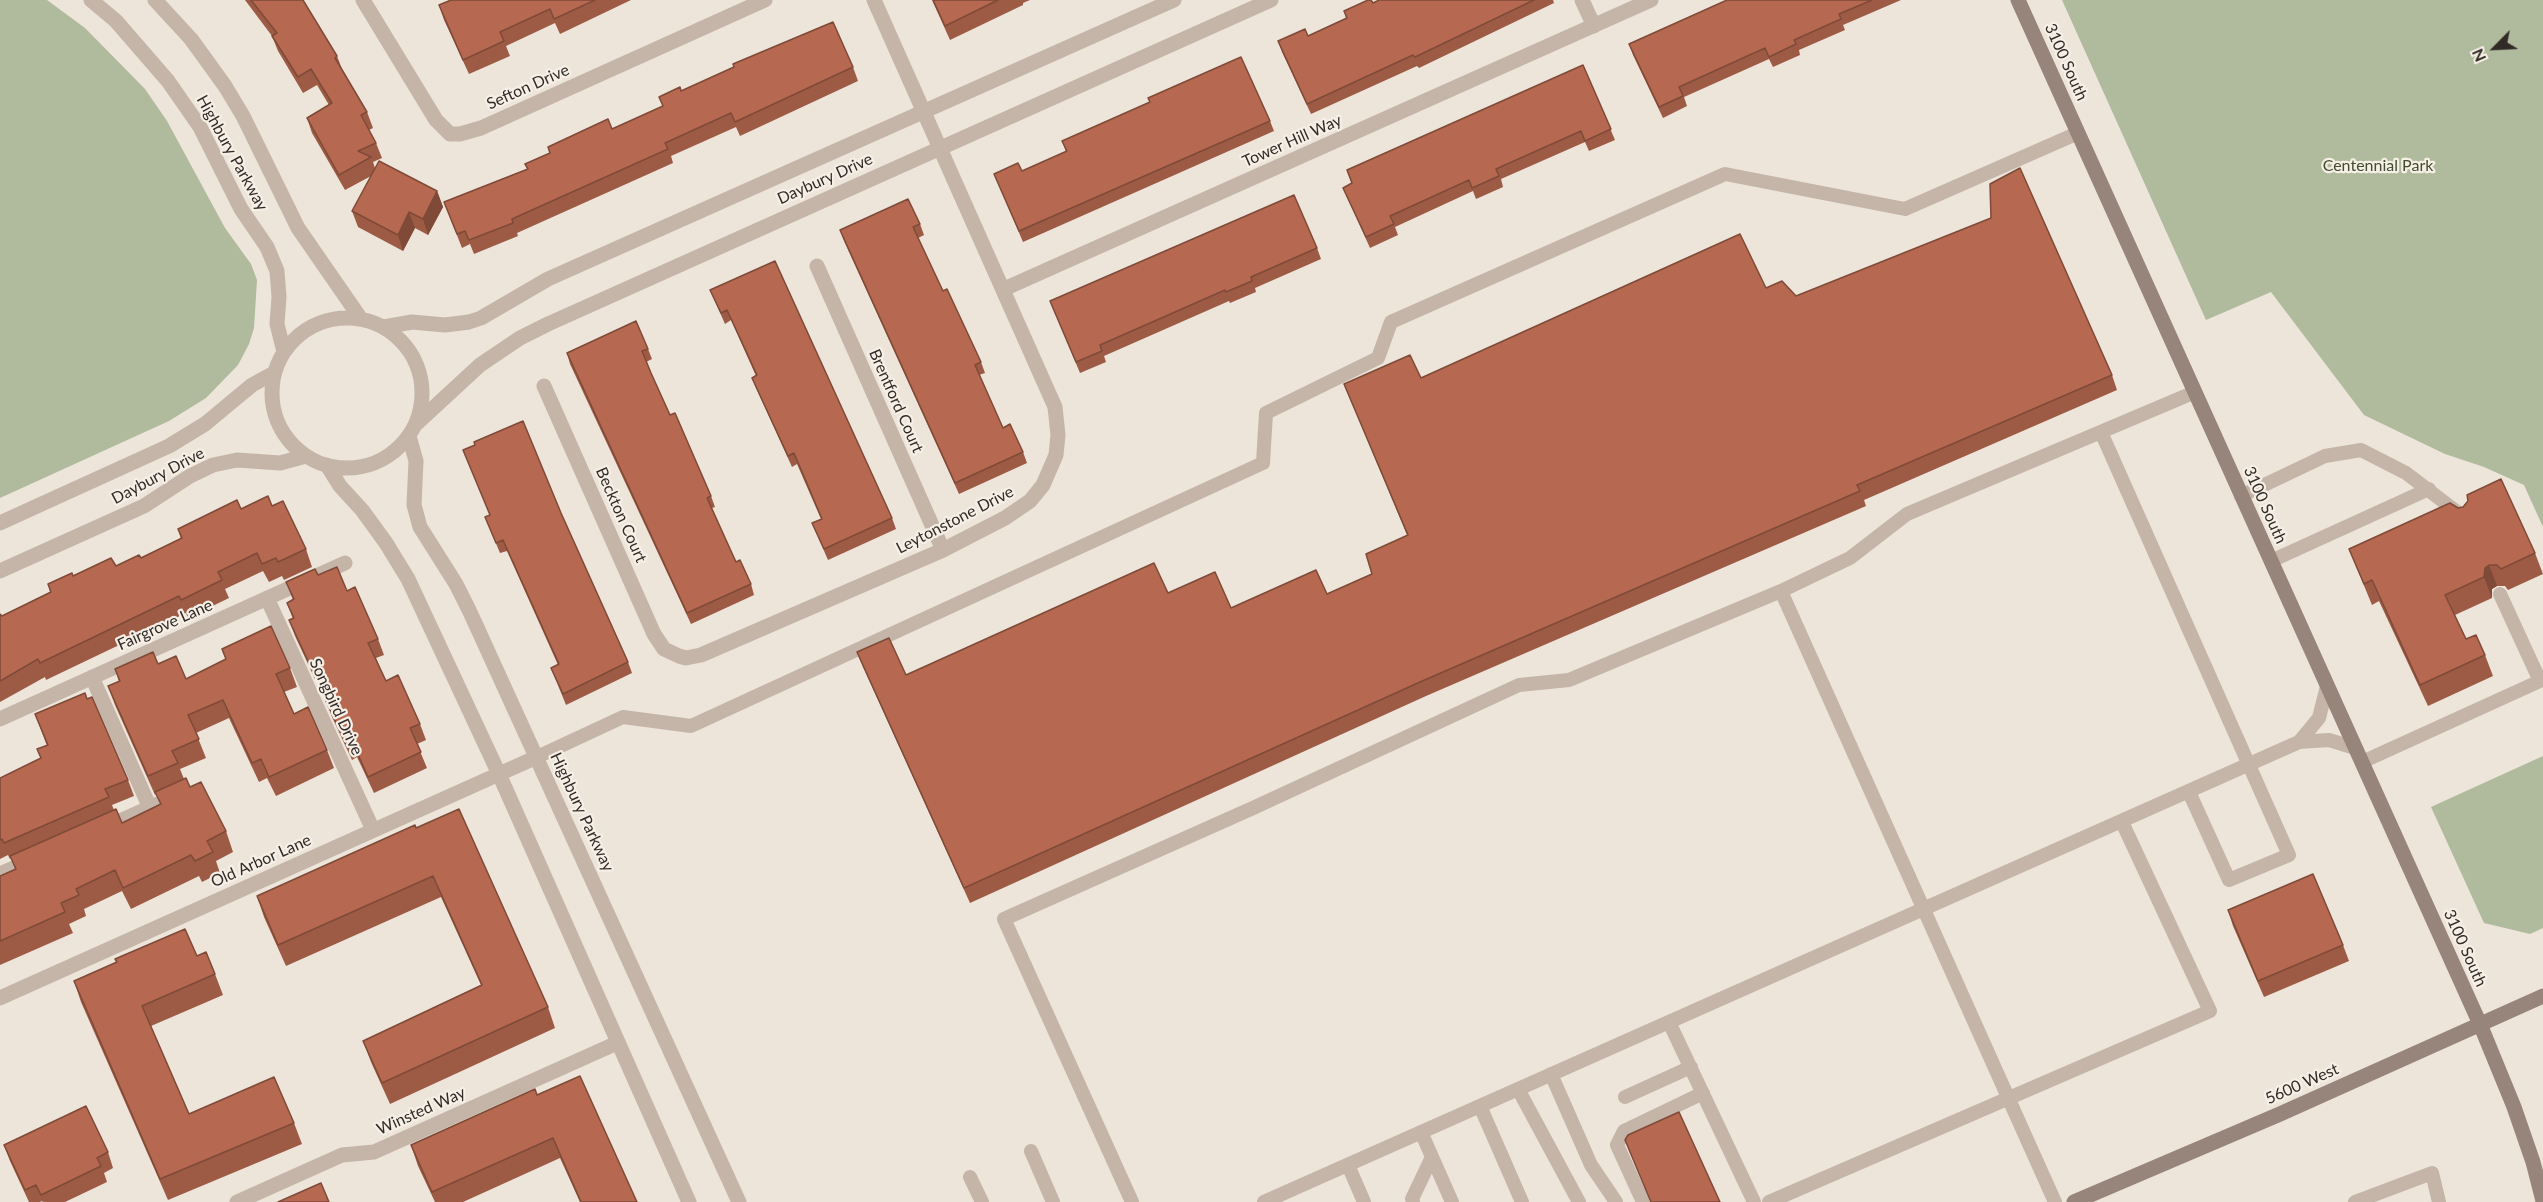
<!DOCTYPE html>
<style>
body{margin:0}
#map{position:relative;width:2543px;height:1202px;overflow:hidden;background:#ede4da;font-family:Lato,sans-serif}
canvas{display:block}
.north{position:absolute;left:2465px;top:18px;width:60px;height:60px;-webkit-text-stroke:4px #f6efe6;paint-order:stroke;rotate:246deg;font-size:16px;font-weight:700;line-height:24px;text-align:center;color:#322a27}
.north::after{content:'';display:block;margin:auto;width:21px;height:27px;background:#322a27;clip-path:polygon(50% 0,100% 100%,50% 72%,0 100%)}
</style>
<div id="map">
<canvas width="2543" height="1202"></canvas>
<div class="north">N</div>
</div>
<script>
const g = document.querySelector('canvas').getContext('2d');
g.lineJoin = 'round';
function fillPath(path, color) {
  g.fillStyle = color;
  g.fill(path, 'evenodd');
}
function shape(rows) {
  const path = new Path2D();
  for (const r of rows) {
    if (r.length === 3) {
      path.moveTo(r[0] + r[2], r[1]);
      path.arc(r[0], r[1], r[2], 0, 2 * Math.PI);
      continue;
    }
    path.moveTo(r[0], r[1]);
    for (let i = 2; i < r.length; i += 2) path.lineTo(r[i], r[i + 1]);
  }
  return path;
}
function trace(path, color, width, dash) {
  g.strokeStyle = color;
  g.lineWidth = width;
  g.lineCap = dash ? 'butt' : 'round';
  g.setLineDash(dash || []);
  g.stroke(path);
}
function label(font, color, halo, rows, align = 'center') {
  g.font = font + ' Lato,sans-serif';
  g.lineWidth = 4.5;
  g.setLineDash([]);
  g.textBaseline = 'middle';
  g.strokeStyle = halo;
  g.fillStyle = color;
  for (const [text, x, y, turn = 0] of rows) {
    g.save();
    g.translate(x, y);
    g.rotate((+turn || 0) * Math.PI / 180);
    g.textAlign = isNaN(turn) ? turn : align;
    if (halo) g.strokeText(text, 0, 0);
    g.fillText(text, 0, 0);
    g.restore();
  }
}
const green = shape([
 [0,0,47,0,85,28,145,89,167,121,225,228,251,264,257,280,254,328,249,344,238,365,206,398,169,421,0,498],
 [2062,0,2543,0,2543,527,2524,485,2484,467,2445,454,2364,415,2271,292,2206,320],
 [2543,756,2543,928,2530,934,2484,923,2431,807]
]);
const lane = shape([
 [2101,432,2289,855,2229,880,2189,792],
 [2241,496,2325,456,2361,450,2406,473,2461,515],
 [2271,561,2429,489],
 [1781,591,2055,1202],
 [2299,742,2319,718,2327,686],
 [537,757,623,717,691,726,1263,463,1266,413,1378,358,1391,322,1725,174,1905,209,2078,133],
 [2362,762,2540,681,2500,594],
 [1669,1022,1754,1202],
 [1551,1074,1591,1165,1616,1202],
 [1518,1089,1579,1202],
 [1625,1097,1691,1067],
 [1480,1106,1522,1202],
 [1421,1132,1452,1202],
 [1031,1151,1053,1202],
 [1348,1165,1364,1202],
 [970,1177,982,1202],
 [1132,1202,1004,919,1253,808,1519,685,1569,680,1781,591,1850,558,1907,514,2195,392],
 [1264,1202,2299,742,2329,740,2355,748],
 [1413,1202,1412,1199,1432,1157],
 [1643,1202,1617,1145,1624,1131,1703,1093],
 [1769,1202,2210,1011,2122,822],
 [2355,1202,2432,1173,2439,1202]
]);
const street = shape([
 [91,0,116,21,168,81,200,127,241,209,267,247,277,271,279,297,277,324,284,352],
 [155,0,191,39,225,86,243,116,298,228,361,319],
 [363,0,436,120,450,134,460,134,481,128,765,0],
 [1582,0,1594,26],
 [817,266,943,550],
 [1004,289,1651,0],
 [347,393,75],
 [384,327,412,322,445,325,469,322,481,318,548,279,1174,0],
 [544,386,654,634,664,649,679,656,686,658,701,655,943,550,1005,518,1030,501,1043,485,1056,455,1058,435,1055,407,874,0],
 [415,425,480,365,520,338,548,324,1271,0],
 [409,436,416,461,414,505,420,527,456,584,470,612,739,1202],
 [327,465,340,486,362,510,386,543,408,579,499,774,689,1202],
 [0,523,169,446,205,424,252,385,274,373],
 [0,571,144,506,190,476,213,465,237,460,280,463,306,456],
 [267,598,373,830],
 [92,677,150,808],
 [0,719,345,563],
 [104,828,178,795],
 [0,874,32,860],
 [0,998,537,757],
 [237,1202,342,1155,374,1152,617,1043]
]);
const secondary = shape([
 [2018,0,2480,1024,2514,1107,2533,1162,2543,1201],
 [2074,1202,2280,1114,2543,996]
]);
const wall = shape([
 [245,0,303,0,337,56,342,69,367,112,373,128,369,130,376,143,382,158,373,162,375,168,437,191,443,207,428,235,415,228,403,251,358,227,352,211,371,176,345,190,312,133,307,118,329,105,317,85,303,93,278,51,272,36],
 [451,0,631,0,560,34,555,23,506,46,510,56,469,74,444,20,439,5],
 [932,0,1030,0,1023,3,1023,5,950,40],
 [1379,0,1553,0,1554,3,1419,68,1417,66,1311,114,1282,52,1278,41,1308,36,1346,18,1344,11,1373,3],
 [1727,0,1901,0,1843,25,1845,30,1799,50,1800,55,1773,67,1769,59,1684,97,1687,106,1663,118,1633,55,1629,44],
 [1583,65,1615,140,1589,151,1585,142,1501,179,1503,187,1476,199,1473,191,1395,227,1398,235,1370,248,1343,188,1352,184,1347,170],
 [853,67,858,81,740,136,736,127,671,156,673,163,517,233,518,236,474,254,470,244,462,248,444,202,527,169,663,106,659,97,681,91],
 [1270,121,1274,131,1023,242,994,174,1022,171,1066,152,1062,141],
 [920,224,924,235,918,238,943,291,981,362,985,373,979,375,1003,428,1023,452,1027,463,959,494,844,241,840,230],
 [1317,248,1321,259,1255,288,1256,292,1230,303,1229,301,1104,356,1106,362,1080,373,1050,301],
 [775,261,892,518,896,529,828,560,812,523,821,519,797,464,792,467,756,388,752,378,756,376,731,320,725,324,710,290],
 [1766,288,2112,375,2117,390,1864,500,1866,506,1426,696,970,903,863,667,857,652,906,675,1168,593,1231,608,1327,594,1372,574,1407,535,1344,384,1421,378],
 [648,349,652,359,646,362,670,415,711,496,715,507,712,508,736,562,751,584,754,595,691,624,570,364,567,353],
 [463,450,561,513,628,662,632,673,566,705,551,668,558,665,507,551,500,553,485,517,490,515],
 [272,506,306,549,312,567,284,580,282,576,269,582,263,571,225,589,229,598,188,618,186,613,46,680,45,677,0,702,0,614,2,616,50,592,48,584,73,576,116,566,141,558,181,539,178,529,241,509],
 [2458,508,2535,553,2543,574,2508,590,2505,586,2497,586,2492,589,2492,598,2455,615,2466,639,2485,655,2493,676,2428,706,2379,601,2372,605,2349,549],
 [318,575,347,591,378,639,384,655,376,658,386,681,420,724,426,740,417,744,427,768,374,793,357,757,352,760,332,717,326,701,331,699,320,676,315,679,295,636,289,620,293,619,287,603,293,600,286,582],
 [222,649,290,668,297,687,284,692,294,714,327,750,334,768,276,796,267,778,259,782,229,718,196,733,206,758,180,769,184,779,226,831,233,852,216,861,220,873,202,882,199,876,131,909,122,891,84,909,86,916,69,924,73,933,0,965,0,876,15,869,11,858,10,859,8,855,0,859,0,778,41,759,47,746,35,714,128,780,134,796,112,805,114,810,122,823,160,804,156,794,155,795,115,705,108,686,119,682,115,669,158,664,186,679,226,660],
 [415,825,548,1007,555,1028,390,1104,371,1062,363,1041,481,985,441,897,286,966,264,917,257,896],
 [2228,910,2343,945,2349,961,2264,997,2233,926],
 [197,956,215,974,223,995,151,1026,189,1114,294,1123,302,1144,168,1200,81,1002,74,981],
 [537,1095,637,1202,580,1202,560,1158,463,1202,435,1202,418,1166,411,1145],
 [4,1145,108,1152,113,1168,104,1173,107,1182,65,1202,43,1202,42,1201,40,1202,29,1202,10,1161]
]);
const shadedWall = shape([
 [437,191,443,207,428,235,423,219],
 [409,212,415,228,403,251,398,235],
 [2489,565,2497,586,2492,589,2492,598,2484,577,2485,568]
]);
const building = shape([
 [251,0,303,0,337,56,335,58,367,112,361,115,376,143,358,151,371,157,339,175,307,118,332,103,311,69,298,77,272,36,277,33,251,0],
 [451,0,595,0,554,19,550,9,500,32,504,41,463,60,439,5,451,0],
 [933,0,998,0,945,26,933,0],
 [1368,0,1371,0,1373,3,1379,0,1534,0,1415,57,1413,55,1307,104,1278,41,1305,29,1308,36,1347,18,1344,11,1368,0],
 [1727,0,1872,0,1839,14,1841,19,1794,40,1796,44,1769,57,1765,48,1679,87,1683,96,1659,107,1629,44,1727,0],
 [833,22,853,67,735,122,731,113,665,143,668,149,512,219,513,223,469,240,465,231,457,234,444,202,528,169,525,164,550,153,548,147,608,119,612,129,663,106,659,97,680,87,681,91,734,67,733,64,833,22],
 [1241,57,1270,121,1019,231,994,174,1018,163,1022,171,1067,151,1062,141,1150,102,1148,98,1241,57],
 [1583,65,1611,129,1585,141,1581,131,1496,169,1499,176,1472,188,1469,180,1390,216,1394,224,1366,237,1343,188,1352,183,1347,170,1583,65],
 [379,161,437,191,423,219,409,212,398,235,352,211,379,161],
 [2020,168,2112,375,1857,485,1860,491,1420,682,964,888,857,652,889,638,906,675,1154,563,1168,593,1215,572,1231,608,1316,570,1327,594,1372,574,1366,554,1408,535,1344,384,1410,355,1421,378,1740,234,1766,288,1782,281,1796,296,1991,218,1990,184,2020,168],
 [1294,195,1317,248,1251,277,1252,281,1226,292,1225,290,1100,345,1102,351,1076,362,1050,301,1294,195],
 [908,199,920,224,913,227,943,291,947,289,981,362,975,365,1003,428,1010,424,1023,452,955,483,840,230,908,199],
 [775,261,892,518,824,549,812,523,822,519,794,453,788,456,752,378,757,375,727,310,721,313,710,290,775,261],
 [636,321,648,349,642,351,651,373,670,415,675,413,711,496,707,498,736,562,740,560,751,584,687,613,567,353,636,321],
 [523,421,561,513,628,662,563,694,551,668,559,664,503,540,496,543,485,517,490,515,463,450,475,445,474,442,523,421],
 [2501,479,2535,553,2501,569,2497,565,2489,565,2485,568,2484,577,2445,595,2466,639,2476,635,2485,655,2420,685,2372,580,2364,584,2349,549,2450,503,2458,508,2463,507,2468,501,2467,495,2501,479],
 [268,496,272,506,283,501,306,549,278,562,276,558,262,564,257,553,218,572,222,580,181,600,179,596,40,663,38,659,0,681,0,614,2,616,51,592,48,584,72,573,73,576,111,558,116,566,139,555,141,558,182,538,178,529,237,500,241,509,268,496],
 [337,567,347,591,355,587,378,639,368,643,386,681,398,675,420,724,410,728,421,752,368,777,352,741,346,744,326,701,332,698,314,660,309,663,289,620,294,618,287,603,294,599,286,582,315,569,318,575,337,567],
 [271,626,290,668,276,674,294,714,308,707,327,750,269,777,261,759,252,763,223,700,188,715,199,739,172,751,178,763,148,776,108,686,120,681,115,669,153,652,158,664,176,656,186,679,226,659,222,649,271,626],
 [85,693,87,699,92,697,128,780,105,789,109,797,4,843,2,839,0,840,0,778,41,758,37,749,48,745,35,714,85,693],
 [186,778,190,787,201,782,226,831,207,841,213,852,195,861,191,855,123,888,115,870,76,889,79,895,61,903,65,912,0,941,0,876,16,869,10,856,116,809,122,823,161,804,155,792,186,778],
 [459,809,548,1007,382,1083,363,1041,482,985,433,876,278,945,257,896,415,825,416,828,459,809],
 [2313,874,2343,945,2258,981,2228,910,2313,874],
 [185,929,197,956,206,952,215,974,142,1006,189,1114,274,1077,294,1123,160,1179,74,981,117,962,115,959,185,929],
 [580,1076,637,1202,581,1202,553,1138,432,1192,411,1145,535,1089,537,1095,580,1076],
 [86,1106,108,1152,97,1158,101,1166,41,1195,36,1185,25,1190,4,1145,86,1106],
 [1679,1112,1720,1202,1651,1202,1625,1140,1628,1135,1679,1112],
 [321,1183,329,1202,278,1202,321,1183]
]);
const streetNames = [
 ["3100 South",2066,62,66],
 ["Sefton Drive",528,87,-24],
 ["Tower Hill Way",1292,141,-24],
 ["Highbury Parkway",232,153,61],
 ["Daybury Drive",825,179,-24],
 ["Brentford Court",896,401,66],
 ["Daybury Drive",158,476,-28],
 ["3100 South",2265,505,66],
 ["Beckton Court",621,515,66],
 ["Leytonstone Drive",955,520,-27],
 ["Fairgrove Lane",165,625,-24],
 ["Songbird Drive",336,707,65],
 ["Highbury Parkway",582,812,65],
 ["Old Arbor Lane",261,861,-24],
 ["3100 South",2465,948,66],
 ["5600 West",2302,1084,-24],
 ["Winsted Way",421,1111,-24]
];
const parkNames = [
 ["Centennial Park",2378,166]
];
fillPath(green, '#b0ba9c');
trace(lane, '#c4b5a8', 14);
trace(street, '#c4b5a8', 15);
trace(secondary, '#97847a', 15);
fillPath(wall, '#9d5a45');
fillPath(shadedWall, '#7f4a38');
fillPath(building, '#b66950');
trace(building, '#7f4a38', 1.5);
label('16px', '#322a27', '#f6efe6', streetNames);
label('16px', '#414d2e', '#f6efe6', parkNames);
</script>
